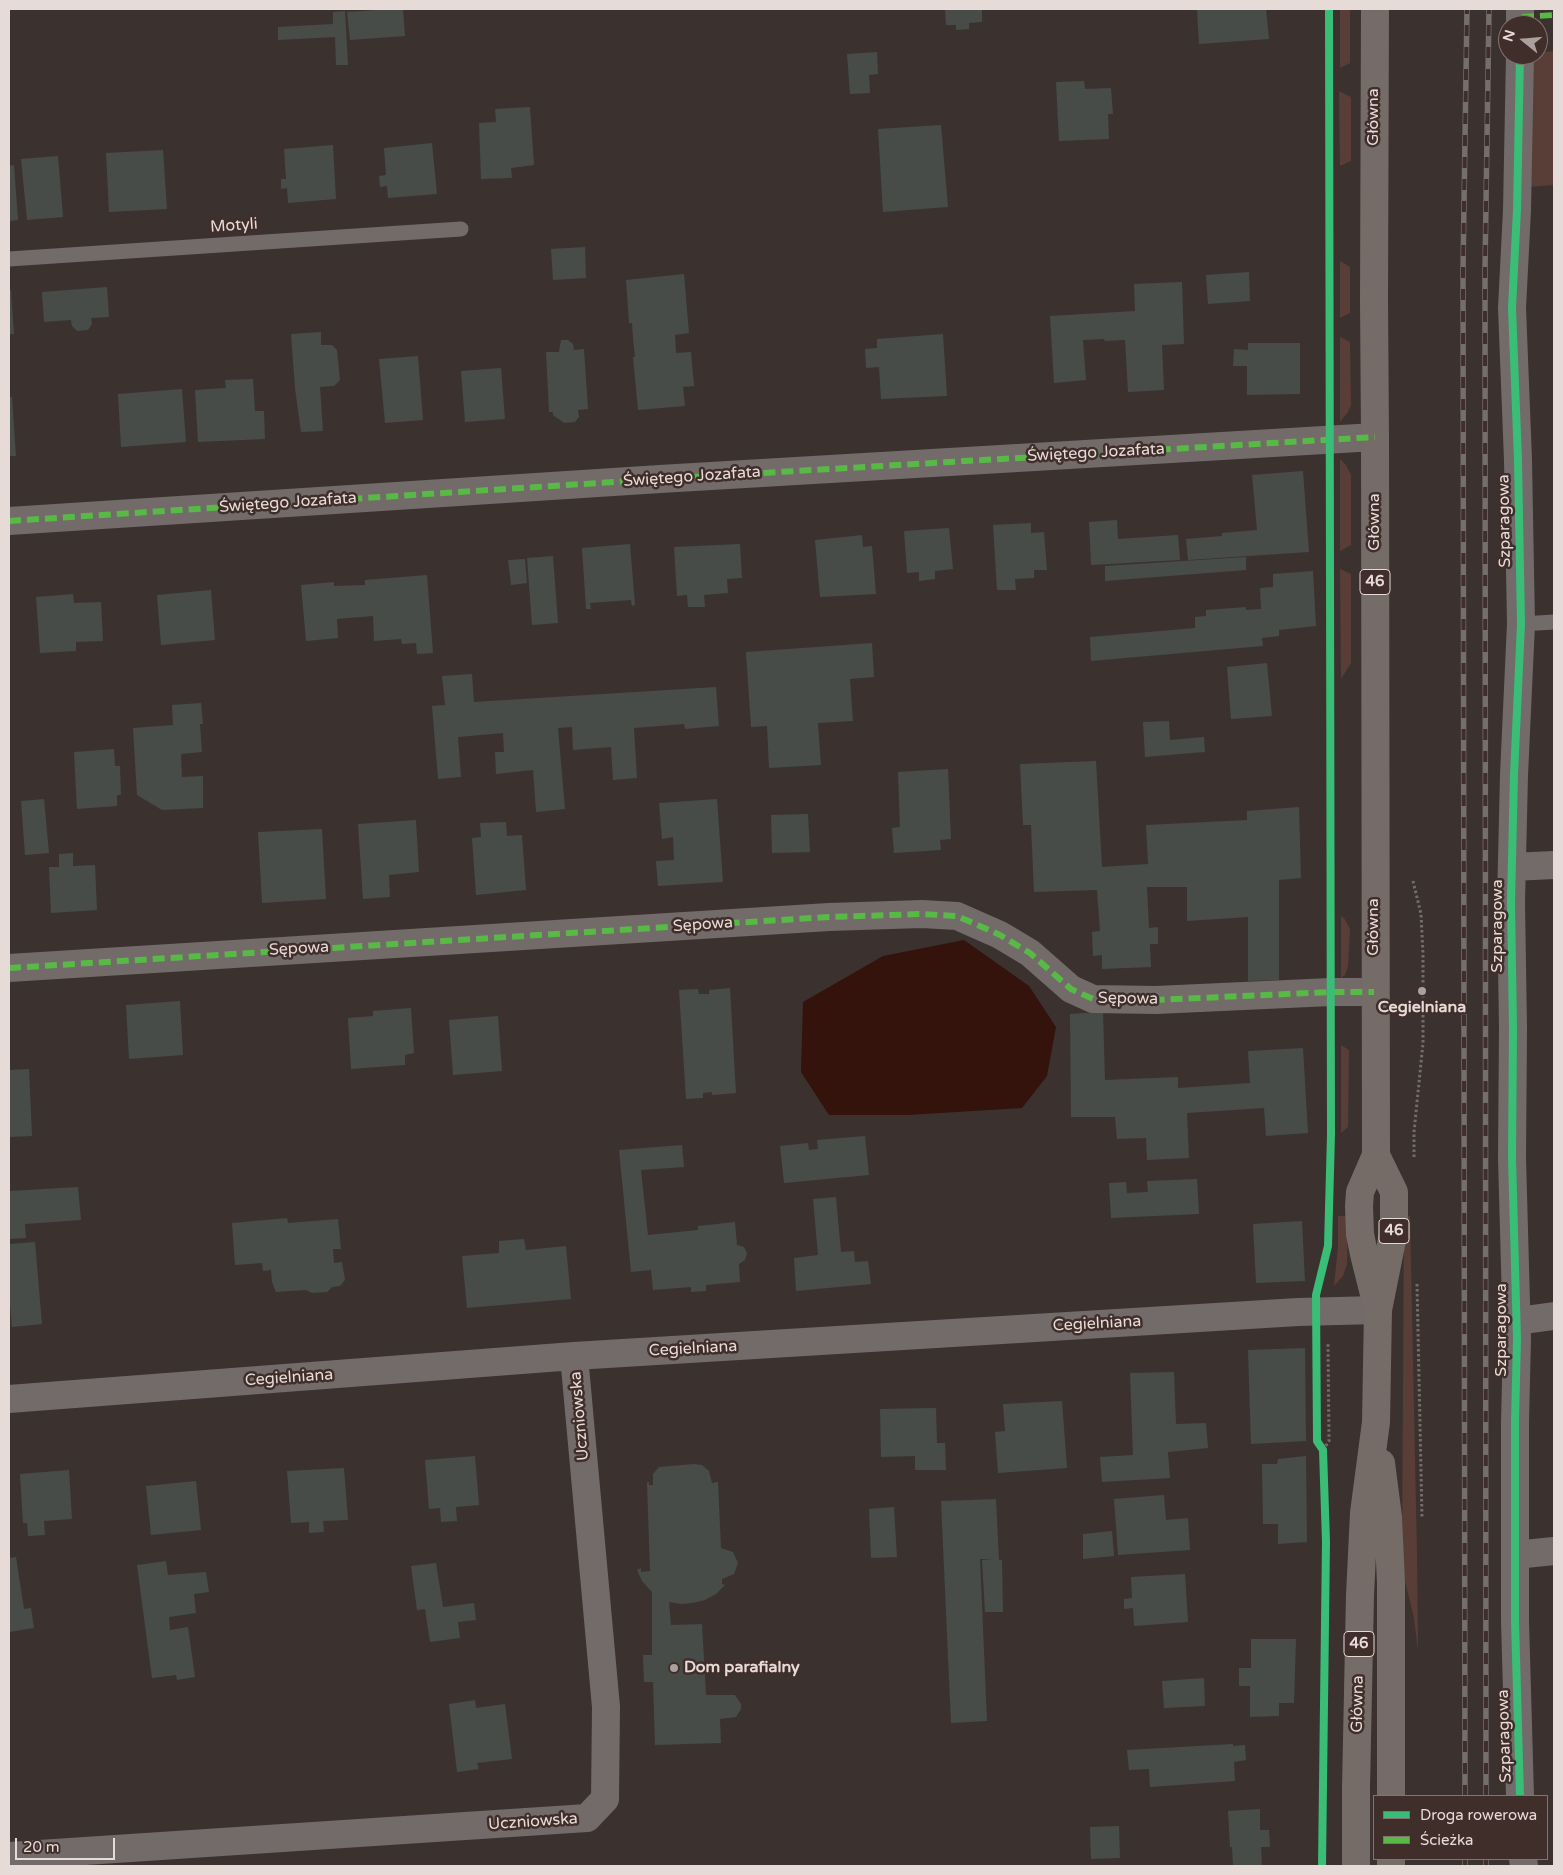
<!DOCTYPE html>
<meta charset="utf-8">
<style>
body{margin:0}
#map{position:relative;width:1563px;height:1875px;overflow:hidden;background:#3b322f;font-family:"Varela Round",sans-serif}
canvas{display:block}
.frame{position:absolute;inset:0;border:10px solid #e7dbd8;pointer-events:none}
.legend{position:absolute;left:1373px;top:1795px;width:175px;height:65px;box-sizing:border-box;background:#402e2a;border:1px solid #837370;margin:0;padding:6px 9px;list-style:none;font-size:15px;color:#e7dbd8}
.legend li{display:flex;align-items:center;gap:10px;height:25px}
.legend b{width:25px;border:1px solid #837370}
.north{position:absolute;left:1498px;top:15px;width:50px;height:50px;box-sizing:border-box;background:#402e2a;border:1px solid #837370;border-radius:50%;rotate:287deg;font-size:14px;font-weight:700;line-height:20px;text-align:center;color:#e7dbd8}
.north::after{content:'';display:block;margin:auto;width:18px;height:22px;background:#aba09d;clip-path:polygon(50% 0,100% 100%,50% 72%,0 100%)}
.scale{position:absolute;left:15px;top:1838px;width:100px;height:22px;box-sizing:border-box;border:2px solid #e7dbd8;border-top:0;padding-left:6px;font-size:15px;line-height:18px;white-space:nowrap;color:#e7dbd8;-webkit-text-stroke:4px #402e2a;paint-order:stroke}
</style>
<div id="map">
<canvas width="1563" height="1875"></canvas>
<div class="frame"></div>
<ul class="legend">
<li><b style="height:6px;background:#3abd76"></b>Droga rowerowa</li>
<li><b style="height:6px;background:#58b947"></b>Ścieżka</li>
</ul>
<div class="north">N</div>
<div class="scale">20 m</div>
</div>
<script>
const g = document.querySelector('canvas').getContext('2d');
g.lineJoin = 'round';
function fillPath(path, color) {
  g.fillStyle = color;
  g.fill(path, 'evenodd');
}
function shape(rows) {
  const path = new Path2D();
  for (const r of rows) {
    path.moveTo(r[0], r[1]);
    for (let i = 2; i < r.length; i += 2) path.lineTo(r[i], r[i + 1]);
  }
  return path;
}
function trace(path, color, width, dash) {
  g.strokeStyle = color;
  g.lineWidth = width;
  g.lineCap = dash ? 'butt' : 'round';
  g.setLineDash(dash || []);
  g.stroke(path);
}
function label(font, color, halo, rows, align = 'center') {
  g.font = font + ' "Varela Round",sans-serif';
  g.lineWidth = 5;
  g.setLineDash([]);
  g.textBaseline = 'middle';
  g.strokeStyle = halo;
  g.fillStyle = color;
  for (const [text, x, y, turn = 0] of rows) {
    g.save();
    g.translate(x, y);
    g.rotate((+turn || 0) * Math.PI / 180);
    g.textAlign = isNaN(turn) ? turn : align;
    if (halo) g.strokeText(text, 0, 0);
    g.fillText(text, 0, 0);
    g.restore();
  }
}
const green = shape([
 [1340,9,1350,9,1350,63,1340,68],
 [1554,51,1554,185,1527,187,1528,55,1538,55,1538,53],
 [1339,91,1351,97,1351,161,1340,166],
 [1340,261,1350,267,1350,313,1340,318],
 [1340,337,1350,342,1351,405,1348,412,1340,422],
 [1340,459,1346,465,1351,475,1351,545,1340,551],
 [1340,569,1351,574,1351,663,1341,679],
 [1341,916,1344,918,1350,929,1348,966,1345,975,1341,978],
 [1341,1045,1349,1050,1348,1127,1341,1133],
 [1338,1216,1348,1216,1347,1264,1343,1276,1334,1286,1338,1246],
 [1410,1216,1417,1554,1418,1652,1414,1618,1405,1581,1402,1554,1404,1217]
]);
const water = shape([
 [964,940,1029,986,1056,1027,1047,1076,1022,1108,908,1115,829,1115,801,1072,803,1002,883,956]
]);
const building = shape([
 [394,9,403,9,405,36,350,40,347,12],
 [945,9,982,9,982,22,969,23,969,29,956,30,956,25,946,25],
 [1197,9,1266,9,1269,39,1199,44],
 [345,11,348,65,336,65,335,37,278,40,278,27,333,24,333,12],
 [877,52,878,74,869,75,870,93,850,94,847,54],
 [1084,81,1085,89,1111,88,1113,114,1108,114,1109,139,1059,141,1056,82],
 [530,107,534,165,511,168,512,178,481,179,479,123,496,122,495,109],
 [941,125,948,207,883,212,878,129],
 [432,143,437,194,388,198,387,186,380,187,379,176,386,175,384,148],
 [333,145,336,199,288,203,287,188,281,189,281,179,286,179,284,149],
 [163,150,167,209,109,212,106,153],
 [58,156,63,217,27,220,21,159],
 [14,165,18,220,9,221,9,166],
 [585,247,586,278,553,280,551,249],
 [1249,272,1250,301,1208,304,1206,275],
 [684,274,689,333,675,335,676,353,691,352,694,386,683,387,685,406,638,410,633,357,635,357,633,338,632,323,629,323,626,280],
 [1182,282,1184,344,1162,345,1164,390,1128,392,1125,340,1105,341,1104,339,1083,340,1086,380,1054,383,1050,316,1135,311,1134,284],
 [107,287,109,317,91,318,92,324,88,330,77,331,72,326,71,320,44,322,42,292],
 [9,290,11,290,14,334,9,334],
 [321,332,321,345,332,345,337,350,340,380,334,386,320,387,323,431,301,432,295,388,291,334],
 [943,334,947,396,881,399,879,367,866,368,865,349,877,348,877,339],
 [561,340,568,340,573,344,574,350,584,349,588,409,578,410,579,417,575,422,564,423,553,415,553,412,549,412,546,352,559,352],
 [1248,343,1300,343,1300,394,1247,395,1247,366,1233,366,1234,349,1248,350],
 [418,356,423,420,385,423,379,359],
 [501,368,505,419,465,422,461,371],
 [253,379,255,411,264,411,265,439,198,442,195,390,226,388,225,380],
 [182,389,186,442,121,447,118,394],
 [9,397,12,397,16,456,9,456],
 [1303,471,1309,552,1188,560,1186,539,1222,536,1222,533,1257,530,1252,475],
 [1117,520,1118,539,1178,535,1180,560,1091,565,1089,522],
 [1031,523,1031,533,1044,532,1047,570,1034,570,1034,578,1015,579,1016,590,997,590,993,525],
 [949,528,953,569,935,571,935,579,919,581,919,572,907,573,904,531],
 [862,535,863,547,872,546,876,594,820,597,815,540],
 [630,544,635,605,632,606,631,600,590,603,591,609,586,609,582,548],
 [740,544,742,578,727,579,728,593,704,595,705,607,688,607,687,595,677,596,674,547],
 [553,556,558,623,532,625,527,558],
 [1246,557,1246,570,1105,581,1105,566],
 [525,559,527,583,511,585,508,560],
 [1313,571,1316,626,1279,630,1279,636,1262,638,1263,646,1091,661,1090,637,1195,628,1195,617,1206,616,1206,610,1246,607,1246,610,1261,609,1260,588,1273,587,1273,574],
 [427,575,433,653,417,654,416,643,402,644,401,639,374,641,373,616,337,619,338,638,306,641,301,585,334,582,334,586,365,585,365,580],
 [211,590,215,640,161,645,157,595],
 [73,594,74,603,101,602,103,641,76,642,76,651,40,653,36,597],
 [872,643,874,677,850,679,853,721,818,723,821,765,769,768,767,726,751,727,746,652],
 [1267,663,1272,716,1231,719,1227,667],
 [472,674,474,702,716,687,719,726,685,729,684,724,634,728,637,778,613,780,611,747,573,750,572,727,558,728,565,809,536,812,533,770,496,774,495,752,504,752,503,733,458,737,461,777,438,779,432,706,445,705,442,676],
 [201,703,203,724,200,724,202,752,181,754,182,777,203,776,203,808,162,810,137,795,133,728,173,725,172,705],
 [1169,721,1170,740,1204,737,1205,752,1145,757,1143,722],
 [114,749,115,766,120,766,121,795,117,795,117,806,77,809,74,752],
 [1096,761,1102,867,1148,864,1146,825,1247,820,1247,811,1299,807,1301,878,1279,880,1279,980,1248,981,1248,917,1187,921,1187,887,1147,887,1149,928,1158,927,1158,944,1150,944,1151,967,1102,969,1102,955,1093,956,1092,932,1100,931,1097,890,1034,892,1031,825,1023,825,1020,764],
 [948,769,951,839,940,840,941,850,894,853,892,828,900,827,898,772],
 [44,799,49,853,25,855,21,801],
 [717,799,723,882,658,886,656,861,674,860,673,837,662,839,659,803],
 [808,814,810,852,772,853,771,815],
 [416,820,419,872,389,875,390,897,363,899,358,824],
 [506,822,507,836,522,835,526,890,476,895,472,838,481,837,480,823],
 [322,829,326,899,262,903,258,832],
 [73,853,73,866,95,865,97,910,51,913,49,867,59,867,59,854],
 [730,988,736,1093,712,1095,712,1092,703,1093,703,1098,686,1099,679,990,698,989,699,994,709,994,709,990],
 [180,1001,183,1055,129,1059,126,1005],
 [411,1008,414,1053,405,1055,405,1065,351,1069,348,1018,373,1016,373,1011],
 [1103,1012,1105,1080,1178,1077,1178,1088,1250,1083,1248,1051,1303,1048,1308,1133,1266,1136,1264,1108,1187,1113,1189,1158,1147,1160,1146,1138,1117,1139,1115,1117,1071,1117,1070,1014],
 [498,1016,502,1071,453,1075,449,1020],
 [29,1069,32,1136,9,1137,9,1070],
 [865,1136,869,1175,784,1183,780,1146,808,1143,809,1150,818,1149,817,1140],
 [682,1145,684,1167,641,1170,648,1235,698,1230,698,1226,735,1222,737,1245,744,1247,747,1253,745,1260,739,1264,740,1282,706,1285,706,1291,691,1292,691,1287,653,1290,651,1270,631,1272,619,1150],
 [1197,1179,1199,1214,1111,1218,1109,1183,1126,1182,1127,1193,1148,1192,1147,1181],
 [78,1187,81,1220,25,1224,26,1238,9,1239,9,1191],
 [836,1197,841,1252,854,1251,855,1262,868,1261,871,1284,796,1291,794,1258,818,1255,813,1199],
 [287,1218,288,1223,338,1219,341,1249,333,1249,334,1263,342,1262,345,1280,340,1286,332,1287,327,1292,312,1293,306,1290,276,1292,272,1282,271,1270,263,1271,262,1263,235,1265,232,1223],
 [1302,1221,1305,1281,1256,1283,1253,1224],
 [524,1239,526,1250,566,1246,571,1299,467,1308,462,1256,499,1253,499,1241],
 [35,1242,42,1324,12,1327,9,1293,9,1244],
 [1305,1348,1306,1441,1251,1444,1248,1350],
 [1174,1372,1176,1424,1206,1423,1208,1448,1168,1452,1170,1478,1102,1482,1100,1457,1133,1455,1130,1373],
 [1062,1401,1067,1468,998,1473,995,1432,1005,1431,1003,1404],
 [936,1408,937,1443,945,1443,946,1470,915,1470,915,1456,881,1457,880,1409],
 [475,1456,479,1505,456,1507,457,1521,441,1522,440,1508,429,1509,425,1460],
 [1306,1456,1307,1542,1278,1544,1278,1524,1263,1524,1262,1464,1277,1464,1278,1459],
 [694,1464,702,1465,709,1471,712,1483,718,1482,721,1548,733,1552,738,1563,734,1574,722,1579,722,1584,725,1585,716,1594,705,1600,693,1603,681,1604,669,1602,671,1625,702,1624,706,1695,735,1695,741,1704,741,1709,736,1717,720,1719,721,1743,655,1745,653,1682,644,1682,643,1655,652,1655,652,1592,642,1581,637,1570,641,1568,641,1572,650,1571,647,1482,649,1482,649,1485,653,1485,653,1474,659,1467],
 [344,1468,348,1520,323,1521,324,1532,309,1533,309,1522,291,1523,287,1471],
 [69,1470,72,1519,44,1521,45,1535,28,1536,27,1523,23,1523,20,1474],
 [196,1481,201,1530,151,1535,146,1486],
 [1164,1495,1166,1520,1188,1518,1190,1550,1118,1555,1114,1499],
 [996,1499,999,1560,1002,1560,1003,1612,985,1612,982,1560,992,1559,980,1559,987,1721,951,1723,941,1501],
 [894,1507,897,1557,871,1558,869,1509],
 [1112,1531,1114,1556,1083,1559,1083,1534],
 [16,1557,24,1609,31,1608,34,1628,9,1632,9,1558],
 [166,1561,168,1575,206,1572,209,1592,194,1594,196,1613,169,1617,170,1630,188,1627,195,1677,177,1680,176,1675,152,1678,137,1565],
 [436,1563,443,1607,474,1603,476,1620,458,1622,460,1638,430,1642,425,1609,417,1610,411,1566],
 [1185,1574,1188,1622,1134,1626,1133,1608,1124,1609,1124,1599,1132,1598,1131,1577],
 [1251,1639,1296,1639,1294,1703,1279,1703,1279,1716,1250,1717,1250,1686,1239,1686,1239,1668,1251,1668],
 [1204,1678,1205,1706,1164,1708,1162,1681],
 [475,1700,476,1708,505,1704,512,1759,477,1763,479,1769,457,1772,449,1704],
 [1233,1744,1233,1746,1245,1745,1246,1760,1234,1762,1235,1781,1150,1787,1149,1769,1129,1770,1127,1750],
 [1260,1809,1260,1830,1269,1830,1270,1847,1261,1847,1262,1866,1233,1866,1232,1847,1230,1847,1228,1811],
 [1119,1826,1120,1858,1091,1859,1090,1827]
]);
const path = shape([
 [1413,881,1421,914,1423,954,1423,1043,1414,1132,1414,1159],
 [1417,1284,1422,1518],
 [1323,1450,1329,1441,1328,1342]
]);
const service = shape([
 [9,259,461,229],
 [1521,624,1554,622]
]);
const minor = shape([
 [1520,9,1520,25],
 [1520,55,1517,210,1512,308,1518,460,1521,624,1514,775,1511,902,1513,1028,1512,1158,1517,1339,1515,1422,1515,1621,1520,1796],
 [9,521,660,479,1375,437],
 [1512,867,1554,865],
 [9,968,829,917,922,914,957,916,1000,935,1030,953,1071,989,1093,999,1156,1000,1331,992,1374,992],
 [1517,1321,1554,1316],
 [9,1399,574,1356,1298,1312,1378,1310],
 [1515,1555,1554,1551],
 [9,1856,587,1818,605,1799,606,1707,574,1356],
 [1523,1859,1524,1866]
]);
const primary = shape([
 [1375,9,1374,299,1375,437,1376,1155,1360,1192,1359,1206,1360,1234,1364,1254,1378,1310],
 [1381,1463,1388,1517,1391,1583,1391,1796],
 [1356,1866,1356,1788,1360,1595,1364,1513,1376,1422,1378,1310,1394,1230,1394,1192,1376,1155],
 [1391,1866,1391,1859]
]);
const rail = shape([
 [1465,1796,1463,270,1467,9],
 [1486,1796,1485,269,1489,9],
 [1465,1859,1465,1866],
 [1486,1859,1486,1866]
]);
const quiet = shape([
 [1522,17,1554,15],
 [9,521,660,479,1375,437],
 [9,968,829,917,922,914,957,916,1000,935,1030,953,1071,989,1093,999,1156,1000,1331,992,1374,992]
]);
const cycleway = shape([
 [1520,55,1517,210,1512,308,1518,460,1521,624,1514,775,1511,902,1513,1028,1512,1158,1517,1339,1515,1422,1515,1621,1520,1796],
 [1322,1866,1326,1542,1323,1450,1317,1441,1316,1295,1328,1246,1331,1134,1329,9]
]);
const markers = [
 [1422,991,5,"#aba09d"],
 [674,1668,5,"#aba09d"]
];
const shields = [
 [1375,582,30],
 [1394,1231,30],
 [1359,1644,30]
];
const shieldNames = [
 ["46",1375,582],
 ["46",1394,1231],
 ["46",1359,1644]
];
const streetNames = [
 ["Główna",1374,117,-90],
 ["Motyli",234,226,-4],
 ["Świętego Jozafata",1096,453,-3],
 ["Świętego Jozafata",692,477,-4],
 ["Świętego Jozafata",288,503,-4],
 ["Szparagowa",1505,521,-91],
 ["Główna",1375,522,-90],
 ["Sępowa",703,925,-4],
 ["Szparagowa",1498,926,-90],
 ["Główna",1374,927,-90],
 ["Sępowa",299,949,-3],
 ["Sępowa",1128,999,1],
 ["Cegielniana",1097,1324,-3],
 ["Szparagowa",1502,1330,-90],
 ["Cegielniana",693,1349,-3],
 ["Cegielniana",289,1378,-4],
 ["Uczniowska",580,1416,-95],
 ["Główna",1358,1704,-89],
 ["Szparagowa",1505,1736,-92],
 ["Uczniowska",533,1822,-4]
];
const poiNames = [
 ["Cegielniana",1422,1008],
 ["Dom parafialny",684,1668,"left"]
];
fillPath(green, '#583e37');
fillPath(water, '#33130b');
fillPath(building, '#474c49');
trace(path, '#736d6a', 3, [2.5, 2.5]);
trace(service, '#726b69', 15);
trace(minor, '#726b69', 28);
trace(primary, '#756c68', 28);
trace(rail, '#766e6d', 5.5);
trace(rail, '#402e2a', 4, [11]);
trace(quiet, '#58b947', 6, [12, 6]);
trace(cycleway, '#3abd76', 8);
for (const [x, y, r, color] of markers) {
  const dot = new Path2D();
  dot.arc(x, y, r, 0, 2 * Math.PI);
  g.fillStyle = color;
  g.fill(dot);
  trace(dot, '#402e2a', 2);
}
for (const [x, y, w] of shields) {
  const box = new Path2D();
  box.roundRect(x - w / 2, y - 12.5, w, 25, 4);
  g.fillStyle = '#402e2a';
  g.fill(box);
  trace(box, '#e7dbd8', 1);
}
label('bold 15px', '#e7dbd8', null, shieldNames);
label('16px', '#e7dbd8', '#402e2a', streetNames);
label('bold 16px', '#e7dbd8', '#402e2a', poiNames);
</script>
